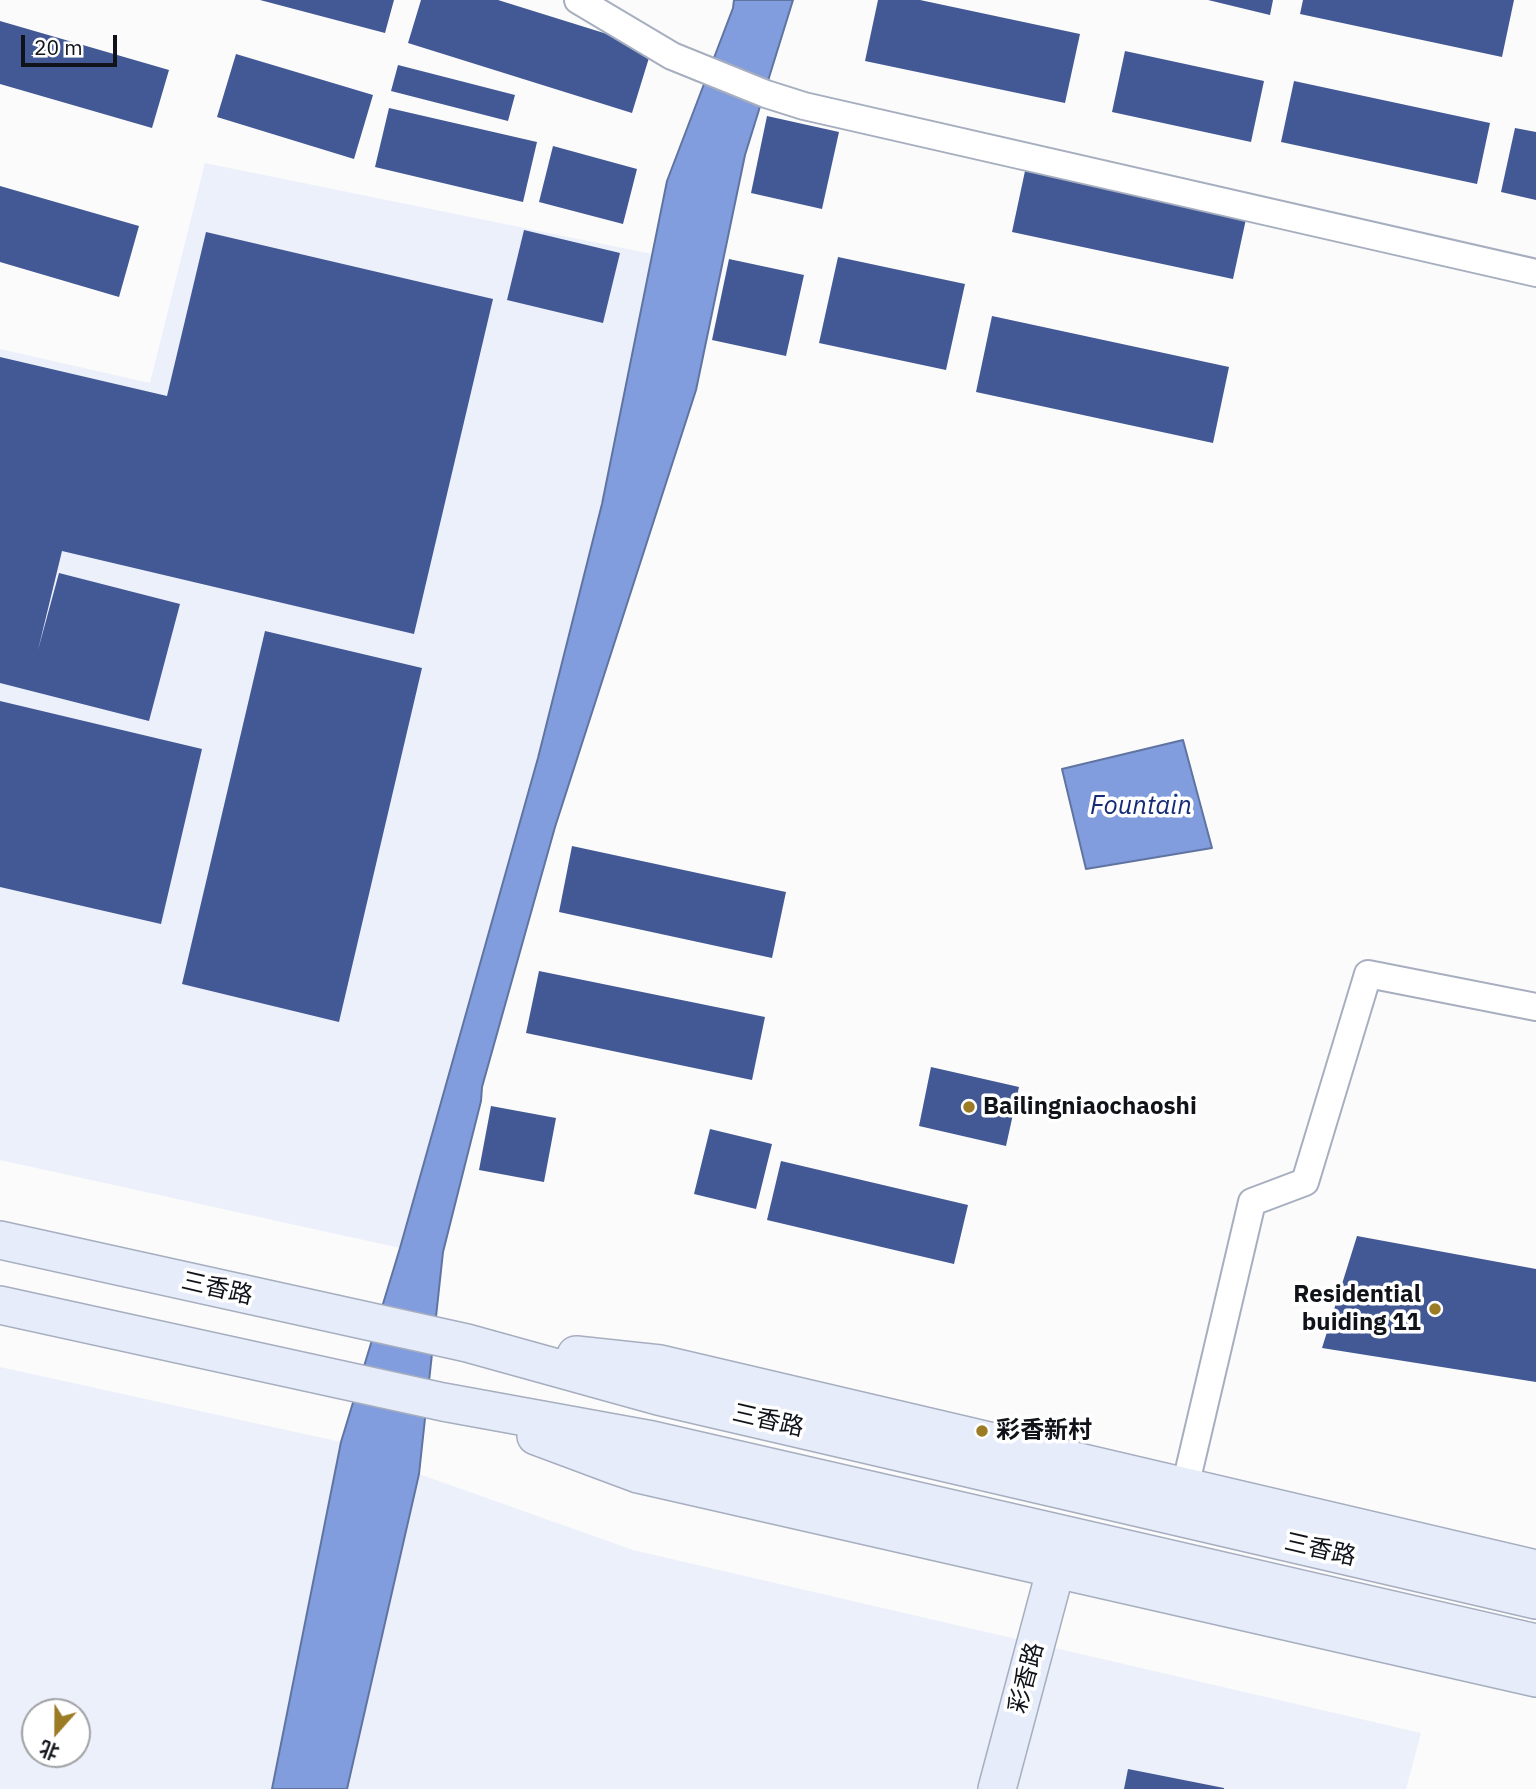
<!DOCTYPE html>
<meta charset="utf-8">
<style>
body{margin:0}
#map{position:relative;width:1536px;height:1789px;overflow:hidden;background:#fbfbfb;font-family:"IBM Plex Sans","Noto Sans SC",sans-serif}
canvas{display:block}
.north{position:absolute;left:21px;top:1698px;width:70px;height:70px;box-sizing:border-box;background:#fff;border:2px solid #9fa1a3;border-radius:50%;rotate:201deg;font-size:19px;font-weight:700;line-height:28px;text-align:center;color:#101319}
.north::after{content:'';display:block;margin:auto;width:24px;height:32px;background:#9c7b25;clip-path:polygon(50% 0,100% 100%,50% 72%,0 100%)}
.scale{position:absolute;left:21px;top:35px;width:96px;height:32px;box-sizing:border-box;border:4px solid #101319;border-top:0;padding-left:9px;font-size:21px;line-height:24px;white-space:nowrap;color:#101319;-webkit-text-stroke:5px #fff;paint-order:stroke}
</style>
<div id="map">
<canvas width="1536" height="1789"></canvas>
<div class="north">北</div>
<div class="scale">20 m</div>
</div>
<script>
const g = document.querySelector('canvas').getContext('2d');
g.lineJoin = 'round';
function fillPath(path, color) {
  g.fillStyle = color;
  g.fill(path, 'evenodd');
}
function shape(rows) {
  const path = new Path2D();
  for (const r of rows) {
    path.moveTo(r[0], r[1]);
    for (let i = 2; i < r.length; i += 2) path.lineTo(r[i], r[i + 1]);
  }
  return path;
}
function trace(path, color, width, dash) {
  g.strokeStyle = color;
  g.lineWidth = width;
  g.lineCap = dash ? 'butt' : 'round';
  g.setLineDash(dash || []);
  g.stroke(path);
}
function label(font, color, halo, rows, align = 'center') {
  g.font = font + ' "IBM Plex Sans","Noto Sans SC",sans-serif';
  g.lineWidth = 7;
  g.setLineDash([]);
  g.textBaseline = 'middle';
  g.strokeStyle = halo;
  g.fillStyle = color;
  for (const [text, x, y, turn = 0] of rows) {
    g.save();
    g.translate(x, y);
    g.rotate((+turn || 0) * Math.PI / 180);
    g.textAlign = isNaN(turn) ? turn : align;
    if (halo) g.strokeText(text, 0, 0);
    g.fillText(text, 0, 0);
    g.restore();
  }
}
const built = shape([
 [205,163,652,254,602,504,538,758,400,1248,0,1160,0,349,150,383],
 [0,1367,341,1442,272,1789,0,1789],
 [35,1712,77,1712,77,1754,35,1754],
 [419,1474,633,1550,1421,1733,1406,1789,347,1789]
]);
const water = shape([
 [734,0,793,0,745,155,696,390,555,827,482,1087,481,1101,443,1252,419,1474,347,1789,272,1789,341,1442,400,1248,538,758,602,504,667,181,733,8,734,0],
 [1183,740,1212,848,1086,869,1062,769,1183,740]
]);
const building = shape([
 [260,0,394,0,385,33],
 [421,0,498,0,652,48,632,113,408,43],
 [878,0,920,0,1080,34,1065,103,865,61],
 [1208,0,1273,0,1270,15],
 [1303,0,1514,0,1502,57,1300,14],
 [0,21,169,70,152,128,0,84],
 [1125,51,1264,81,1251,142,1112,112],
 [236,54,373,95,354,159,217,117],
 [398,65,515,95,508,121,391,91],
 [1294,81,1490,123,1477,184,1281,142],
 [389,108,537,142,523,202,375,167],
 [767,116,839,132,822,209,751,193],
 [1515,128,1536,132,1536,200,1501,192],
 [553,146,637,169,623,224,539,202],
 [1025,171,1246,219,1233,279,1012,232],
 [0,186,139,226,119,297,0,262],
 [524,230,620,253,603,323,507,300],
 [206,232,493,299,414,634,62,551,38,650,59,573,180,604,149,721,0,683,0,357,167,396],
 [838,257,965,284,946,370,819,343],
 [729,259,804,275,786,356,712,340],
 [992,316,1229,367,1213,443,976,392],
 [265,631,422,668,339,1022,182,984],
 [0,701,202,749,161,924,0,887],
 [572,846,786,892,772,958,559,912],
 [539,971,765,1017,752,1080,526,1033],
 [931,1067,1019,1087,1006,1146,919,1126],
 [491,1106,556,1118,544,1182,479,1170],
 [710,1129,772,1144,756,1209,694,1194],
 [781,1161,968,1205,954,1264,767,1220],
 [1357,1236,1536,1269,1536,1382,1322,1348],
 [1128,1769,1224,1788,1224,1789,1124,1789]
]);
const street = shape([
 [578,0,672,56,766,94,804,106,1536,273],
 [1185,1487,1252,1202,1305,1182,1368,974,1536,1007]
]);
const secondary = shape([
 [0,1240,467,1343,658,1396,1536,1600],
 [0,1305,443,1402,652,1440,1536,1643],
 [576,1355,660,1364,1536,1569],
 [536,1436,638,1474,1536,1678],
 [997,1789,1056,1568]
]);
const markers = [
 [969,1107,7,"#9c7b25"],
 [1435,1309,7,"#9c7b25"],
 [982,1431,7,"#9c7b25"]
];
const poiNames = [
 ["Bailingniaochaoshi",983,1107],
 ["Residential",1421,1295,"right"],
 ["buiding 11",1421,1323,"right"],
 ["彩香新村",996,1431]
];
const streetNames = [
 ["三香路",217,1289,13],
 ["三香路",768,1421,13],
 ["三香路",1320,1550,13],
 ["彩香路",1027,1678,-75]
];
const waterNames = [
 ["Fountain",1141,806]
];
fillPath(built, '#ecf0fb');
fillPath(water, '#829ddd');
trace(water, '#6074a2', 2);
fillPath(building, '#435995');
trace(street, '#a6aebf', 30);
trace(secondary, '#a6aebf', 40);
trace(street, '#fff', 26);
trace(secondary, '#e6ecfa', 37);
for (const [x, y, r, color] of markers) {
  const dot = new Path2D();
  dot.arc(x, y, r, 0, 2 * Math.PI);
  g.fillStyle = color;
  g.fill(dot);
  trace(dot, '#fff', 2.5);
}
label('bold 24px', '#101319', '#fff', poiNames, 'left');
label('24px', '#101319', '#fff', streetNames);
label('italic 26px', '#162c76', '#fff', waterNames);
</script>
